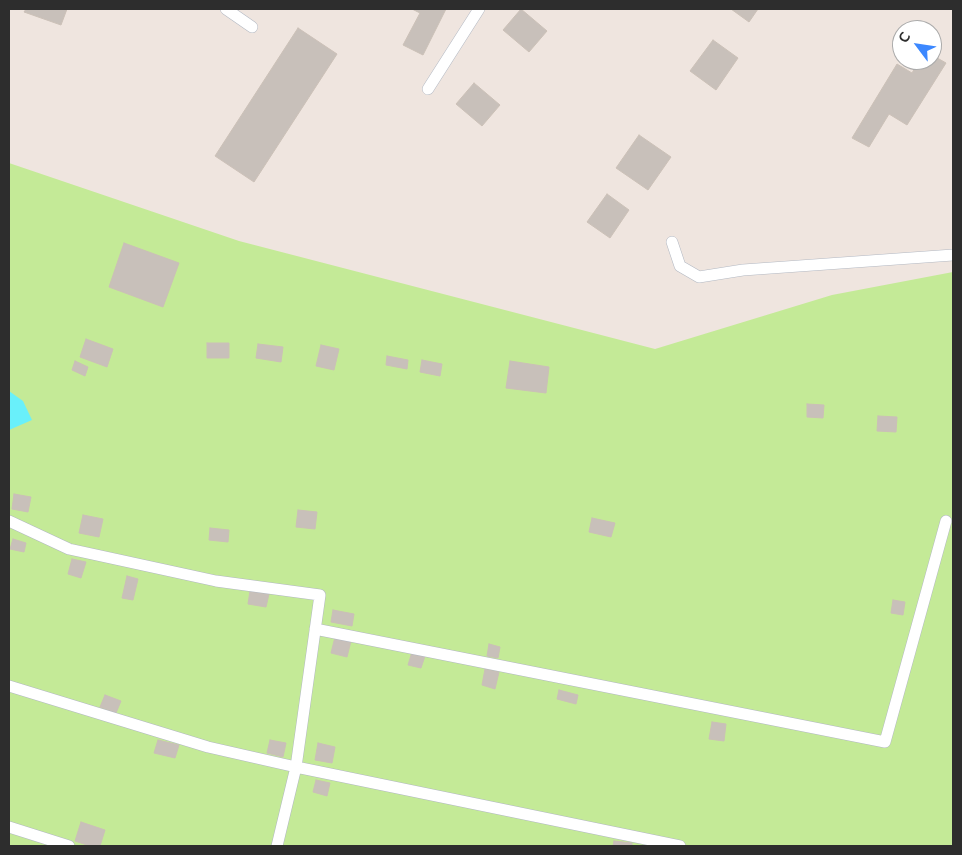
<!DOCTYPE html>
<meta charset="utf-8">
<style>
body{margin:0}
#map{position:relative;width:962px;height:855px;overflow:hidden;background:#efe5df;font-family:"Nunito Sans",sans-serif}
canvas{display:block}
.frame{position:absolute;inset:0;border:10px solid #2d2d2d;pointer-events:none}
.north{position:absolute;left:892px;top:20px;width:50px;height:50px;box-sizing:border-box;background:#fff;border:1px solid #ababab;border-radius:50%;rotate:301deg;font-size:14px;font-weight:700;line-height:20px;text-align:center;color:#2d2d2d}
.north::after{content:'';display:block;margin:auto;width:18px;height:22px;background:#3c88ff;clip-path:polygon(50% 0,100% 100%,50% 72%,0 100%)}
</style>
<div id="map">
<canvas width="962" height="855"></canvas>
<div class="frame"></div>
<div class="north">С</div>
</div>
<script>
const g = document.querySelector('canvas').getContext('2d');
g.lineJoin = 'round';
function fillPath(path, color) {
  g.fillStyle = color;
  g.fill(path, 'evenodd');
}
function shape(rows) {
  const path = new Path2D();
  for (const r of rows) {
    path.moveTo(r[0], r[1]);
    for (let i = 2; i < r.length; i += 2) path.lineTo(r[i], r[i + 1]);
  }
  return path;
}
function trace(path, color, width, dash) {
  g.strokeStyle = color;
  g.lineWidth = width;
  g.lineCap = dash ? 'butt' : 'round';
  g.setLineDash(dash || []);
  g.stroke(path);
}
const green = shape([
 [9,163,239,241,655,349,832,295,953,272,953,846,9,846]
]);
const water = shape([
 [9,391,23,401,32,420,9,430]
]);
const building = shape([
 [26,9,67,9,61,25,24,12,26,9],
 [412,9,446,9,423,55,403,45,420,13,412,9],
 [521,9,547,31,529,52,503,30,521,9],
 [731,9,758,9,749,22,731,9],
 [298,28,337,54,254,182,215,156,298,28],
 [713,40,738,58,716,90,690,71,713,40],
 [932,55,946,63,907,125,889,114,869,147,852,138,897,64,912,73,919,61,917,60,932,60,932,55],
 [474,83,500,105,482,126,456,104,474,83],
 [639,135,671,157,648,190,616,168,639,135],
 [607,194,629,210,610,238,587,222,607,194],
 [124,243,179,263,163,307,109,287,124,243],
 [86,339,113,349,107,367,80,357,86,339],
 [207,343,229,343,229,358,207,358,207,343],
 [258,344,283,347,281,362,256,358,258,344],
 [321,345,339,349,334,370,316,366,321,345],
 [387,356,408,360,407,369,386,365,387,356],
 [422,360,442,364,440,376,420,372,422,360],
 [75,361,88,367,85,376,72,370,75,361],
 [510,361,549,367,546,393,506,388,510,361],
 [807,404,824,405,823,418,807,417,807,404],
 [878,416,897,417,896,432,877,431,878,416],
 [14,494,31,497,28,512,12,509,14,494],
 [298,510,317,512,315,529,296,527,298,510],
 [83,515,103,519,99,537,79,533,83,515],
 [592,518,615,523,611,537,589,532,592,518],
 [210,528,229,530,228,542,209,540,210,528],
 [13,539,26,543,24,552,10,549,13,539],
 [72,559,86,562,81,578,68,574,72,559],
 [127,576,138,579,133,600,122,598,127,576],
 [250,591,269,594,266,607,248,604,250,591],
 [893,600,905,602,903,615,891,613,893,600],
 [333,610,354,614,352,626,331,622,333,610],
 [335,637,351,641,347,657,331,653,335,637],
 [489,644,500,647,498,658,487,656,489,644],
 [412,652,425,656,421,668,408,665,412,652],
 [485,669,499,672,495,689,482,685,485,669],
 [559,690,578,695,576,704,557,699,559,690],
 [105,695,121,701,116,713,100,707,105,695],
 [712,722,726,724,724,741,709,739,712,722],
 [158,740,179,745,175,758,154,753,158,740],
 [270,740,286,743,283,757,267,753,270,740],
 [318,743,335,747,332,763,315,760,318,743],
 [316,780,330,783,327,796,313,792,316,780],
 [81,822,105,830,100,846,90,846,75,841,81,822],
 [614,841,632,843,632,846,613,846,614,841]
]);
const service = shape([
 [226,9,252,27],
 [428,89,479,9],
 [672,242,680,266,699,277,743,270,953,255],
 [9,521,69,549,216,581,320,595,296,767,680,846],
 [315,629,885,742,946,521],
 [9,686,208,747,296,767,277,846],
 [9,827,69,846]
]);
fillPath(green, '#c4ea97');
fillPath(water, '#69f0fa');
fillPath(building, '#c8c0ba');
trace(building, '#cbc0b7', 1);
trace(service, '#b2b8c2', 12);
trace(service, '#fff', 11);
</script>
